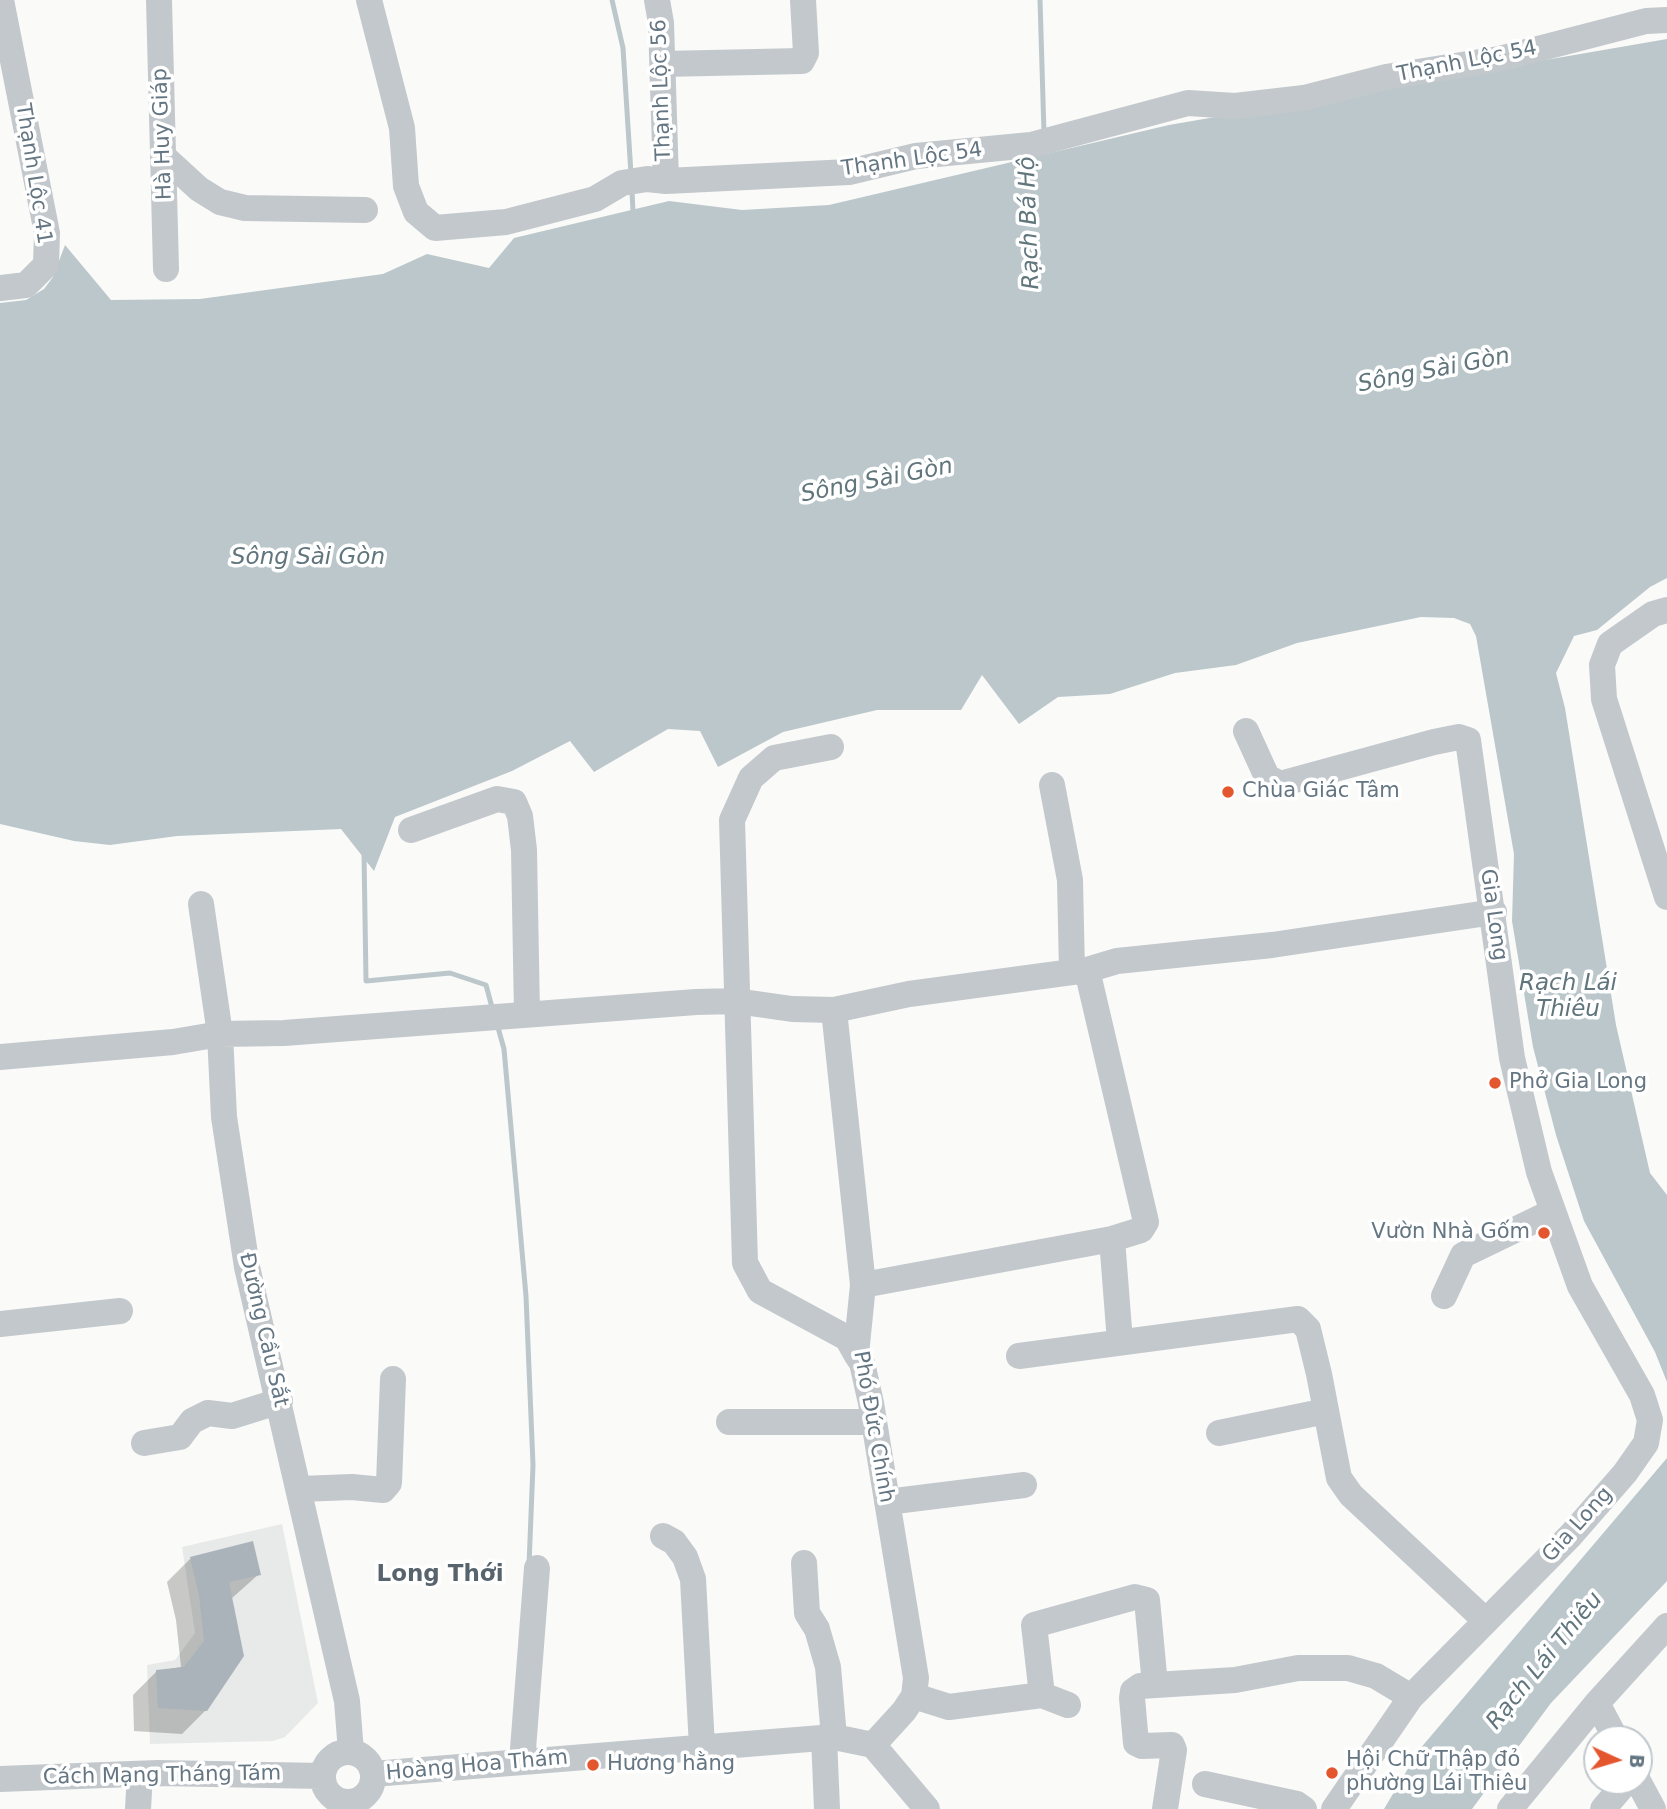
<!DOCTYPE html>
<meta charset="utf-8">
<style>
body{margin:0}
#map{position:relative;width:1667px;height:1809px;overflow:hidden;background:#fafaf8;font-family:"DejaVu Sans",sans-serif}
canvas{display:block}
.north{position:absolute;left:1583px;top:1725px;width:70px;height:70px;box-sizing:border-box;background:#fff;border:2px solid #c1c8cd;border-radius:50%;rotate:94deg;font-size:19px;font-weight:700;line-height:28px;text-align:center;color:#657683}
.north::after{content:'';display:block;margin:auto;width:24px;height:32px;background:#e4572e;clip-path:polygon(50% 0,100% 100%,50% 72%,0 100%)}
</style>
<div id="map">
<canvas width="1667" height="1809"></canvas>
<div class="north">B</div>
</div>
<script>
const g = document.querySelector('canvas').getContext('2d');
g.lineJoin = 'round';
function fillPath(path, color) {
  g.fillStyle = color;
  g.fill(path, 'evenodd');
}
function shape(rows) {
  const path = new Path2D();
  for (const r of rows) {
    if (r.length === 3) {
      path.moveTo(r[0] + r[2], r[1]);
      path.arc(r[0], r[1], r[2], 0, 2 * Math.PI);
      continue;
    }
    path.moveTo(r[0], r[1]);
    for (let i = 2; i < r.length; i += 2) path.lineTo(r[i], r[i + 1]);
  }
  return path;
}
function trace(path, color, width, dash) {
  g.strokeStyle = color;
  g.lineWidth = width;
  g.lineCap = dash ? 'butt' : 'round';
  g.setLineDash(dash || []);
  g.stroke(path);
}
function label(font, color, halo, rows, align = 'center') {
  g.font = font + ' "DejaVu Sans",sans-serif';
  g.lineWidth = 7;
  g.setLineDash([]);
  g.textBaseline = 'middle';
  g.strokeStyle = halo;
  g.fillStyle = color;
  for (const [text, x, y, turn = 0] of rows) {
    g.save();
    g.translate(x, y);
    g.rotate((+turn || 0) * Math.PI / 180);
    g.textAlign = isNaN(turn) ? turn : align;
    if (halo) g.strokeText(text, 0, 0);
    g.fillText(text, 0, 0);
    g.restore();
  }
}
const built = shape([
 [282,1524,318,1703,285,1737,273,1741,150,1744,147,1665,175,1660,195,1633,182,1547]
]);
const water = shape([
 [1667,39,1667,578,1650,587,1597,630,1574,636,1556,673,1565,708,1616,1025,1650,1173,1667,1195,1667,1382,1655,1352,1584,1221,1556,1135,1533,1047,1512,921,1514,854,1476,636,1470,624,1454,618,1421,617,1297,643,1236,665,1175,673,1110,694,1058,697,1019,724,982,675,961,710,877,710,783,732,718,767,700,731,668,729,594,772,570,741,512,771,395,817,374,871,341,829,177,836,110,845,74,841,0,824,0,303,26,300,44,289,53,277,65,245,111,300,200,299,383,274,427,254,489,268,514,238,669,201,742,210,829,205,1169,125],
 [1667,1458,1667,1581,1551,1703,1472,1809,1384,1809,1419,1750]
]);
const shadow = shape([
 [190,1559,259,1574,231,1599,206,1710,182,1734,134,1731,133,1695,157,1671,181,1667,176,1620,167,1582]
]);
const stream = shape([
 [612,0,623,48,631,174],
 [1040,0,1044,133],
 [632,191,633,212],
 [364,853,366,981,450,973,486,985,493,1011],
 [497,1024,504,1049,526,1296,533,1465,529,1565]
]);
const building = shape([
 [253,1541,261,1575,229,1582,244,1656,207,1711,158,1708,156,1670,184,1667,204,1641,199,1595,190,1557]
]);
const minor = shape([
 [159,0,166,269],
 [369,0,402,128,406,186,416,212,435,228,506,222,595,199,622,183,647,179,666,181,849,172,916,156,1031,145,1188,103,1235,106,1304,98,1386,77,1499,59,1646,21,1667,20],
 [657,0,661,23,666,181],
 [663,64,802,61,806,53,803,0],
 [163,156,199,189,220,202,245,208,365,210],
 [0,288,26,285,46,265,47,233,1,0],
 [1667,610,1653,614,1610,644,1602,665,1604,699,1667,897],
 [1246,731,1267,777,1280,784,1434,742,1459,737,1468,740,1512,1058,1539,1172,1580,1286,1642,1395,1650,1420,1646,1443,1625,1473,1571,1535,1411,1697,1334,1809],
 [831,747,774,758,751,778,732,820,745,1263,760,1291,847,1338,856,1354],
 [1052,785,1070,880,1072,972],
 [411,830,497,799,514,802,520,816,524,850,527,1014],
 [201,904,220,1034,224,1117,247,1267,347,1701,351,1752],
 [834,1010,863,1285,856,1354,862,1363,871,1403,916,1678,914,1696,904,1711,873,1745],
 [0,1057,173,1042,220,1034,284,1033,696,1002,736,1001,792,1009,834,1010,909,994,1087,970,1117,961,1272,945,1494,912],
 [1112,1239,1120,1342],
 [863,1285,1112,1239,1141,1230,1146,1222,1087,970],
 [1444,1296,1463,1255,1552,1212],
 [0,1324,120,1311],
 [1019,1356,1298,1319,1308,1329,1319,1374,1339,1478,1351,1495,1486,1621],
 [729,1422,874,1422],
 [1219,1433,1326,1411],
 [144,1443,180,1437,192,1421,208,1413,232,1416,280,1401],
 [300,1489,352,1487,383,1490,389,1483,393,1379],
 [887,1502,1024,1485],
 [663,1536,674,1542,685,1557,693,1579,702,1747],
 [804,1563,807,1613,817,1629,828,1667,834,1737],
 [1042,1695,1034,1625,1135,1597,1147,1600,1155,1685],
 [914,1696,949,1707,1042,1695,1068,1705],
 [1597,1703,1616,1739],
 [824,1737,827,1809],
 [348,1777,25],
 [522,1762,537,1568],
 [373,1774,834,1737,873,1745,927,1809],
 [0,1779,158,1773,323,1776],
 [1638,1781,1653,1809],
 [1205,1784,1297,1804,1304,1809],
 [138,1809,140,1774],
 [1165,1809,1174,1750,1172,1745,1142,1746,1136,1743,1132,1698,1133,1691,1140,1686,1235,1680,1298,1668,1348,1668,1376,1676,1411,1697],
 [1510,1809,1597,1703,1667,1626],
 [1603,1809,1627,1781]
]);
const markers = [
 [1228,792,7,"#e4572e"],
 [1495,1083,7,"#e4572e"],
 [1544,1233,7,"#e4572e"],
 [593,1765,7,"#e4572e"],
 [1332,1773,7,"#e4572e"]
];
const streetNames = [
 ["Thạnh Lộc 54",1467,62,-11],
 ["Thạnh Lộc 56",662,90,-92],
 ["Hà Huy Giáp",163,134,-92],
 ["Thạnh Lộc 54",912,160,-8],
 ["Thạnh Lộc 41",33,174,81],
 ["Gia Long",1493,915,82],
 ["Đường Cầu Sắt",263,1330,77],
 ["Phó Đức Chính",873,1427,80],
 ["Gia Long",1578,1525,-48],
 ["Hoàng Hoa Thám",477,1766,-5],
 ["Cách Mạng Tháng Tám",162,1776,-1]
];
const poiNames = [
 ["Chùa Giác Tâm",1242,792],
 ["Phở Gia Long",1509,1083],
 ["Vườn Nhà Gốm",1530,1233,"right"],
 ["Hội Chữ Thập đỏ",1346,1761],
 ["phường Lái Thiêu",1346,1785],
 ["Hương hằng",607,1765]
];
const waterNames = [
 ["Rạch Bá Hộ",1030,223,-92],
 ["Sông Sài Gòn",1434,371,-11],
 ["Sông Sài Gòn",877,481,-11],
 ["Sông Sài Gòn",308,558],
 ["Rạch Lái",1568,984],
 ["Thiêu",1568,1010],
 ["Rạch Lái Thiêu",1545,1661,-51]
];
const neighbourhoodNames = [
 ["Long Thới",440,1575]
];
fillPath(built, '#e8e9e9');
fillPath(water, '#bbc7cb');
fillPath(shadow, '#0003');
trace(stream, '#bbc7cb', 5);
fillPath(building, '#aab3b9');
trace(minor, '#c3c8cc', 26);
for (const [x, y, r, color] of markers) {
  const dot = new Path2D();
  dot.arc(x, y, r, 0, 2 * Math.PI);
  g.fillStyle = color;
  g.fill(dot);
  trace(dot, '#fff', 2.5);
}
label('21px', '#657683', '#fff', streetNames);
label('21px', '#657683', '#fff', poiNames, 'left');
label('italic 23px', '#60757c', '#fff', waterNames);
label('bold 23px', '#57646e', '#fff', neighbourhoodNames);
</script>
